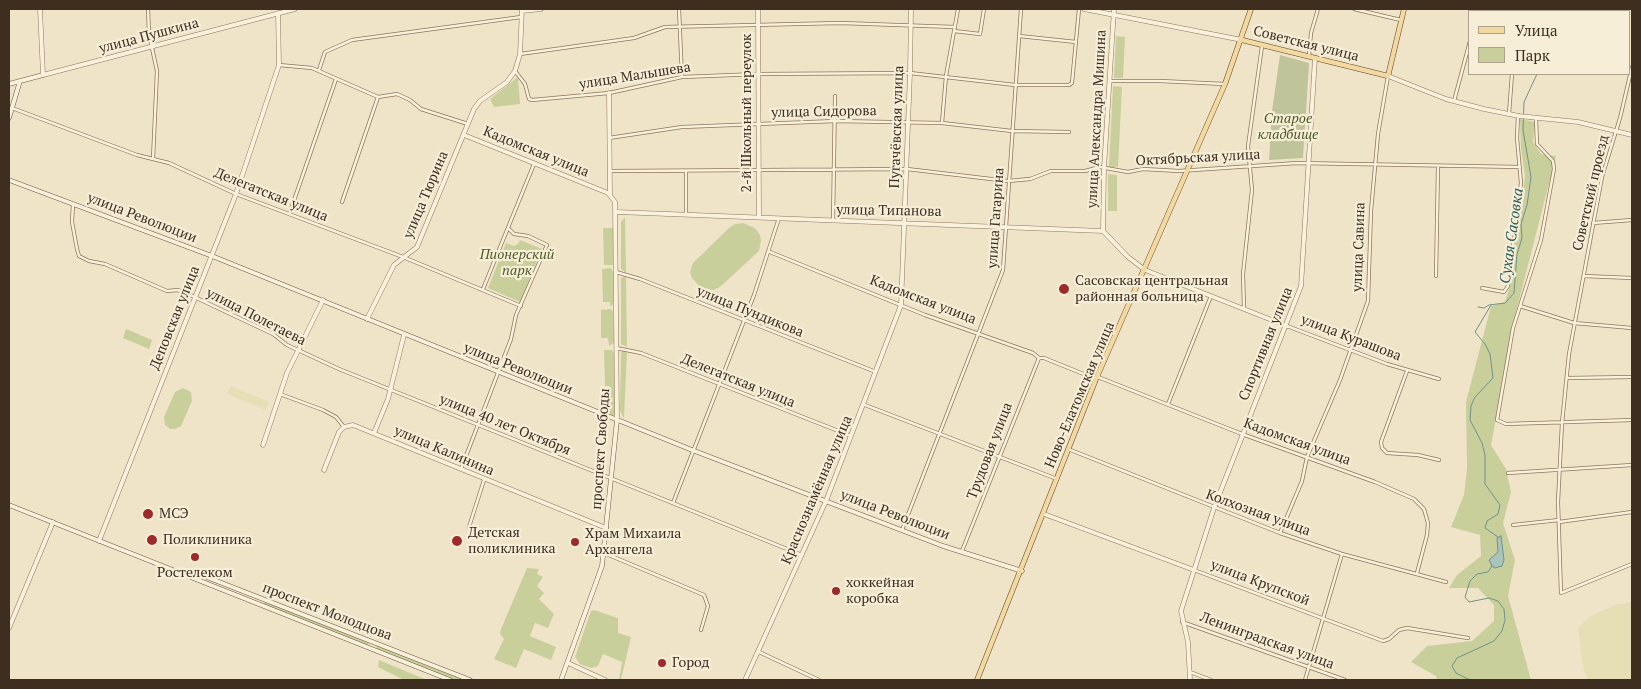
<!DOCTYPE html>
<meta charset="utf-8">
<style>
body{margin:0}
#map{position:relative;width:1641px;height:689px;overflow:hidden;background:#f0e4c8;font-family:"PT Serif",serif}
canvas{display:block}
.frame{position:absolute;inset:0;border:10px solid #3d2e20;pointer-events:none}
.legend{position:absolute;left:1468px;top:10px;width:162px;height:65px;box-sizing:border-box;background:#f7eed8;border:1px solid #ada18e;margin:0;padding:6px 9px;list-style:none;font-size:15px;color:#3d2e20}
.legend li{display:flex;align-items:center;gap:10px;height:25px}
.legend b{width:25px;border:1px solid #ada18e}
</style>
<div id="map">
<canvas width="1641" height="689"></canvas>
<div class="frame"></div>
<ul class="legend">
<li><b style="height:6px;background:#f3d9a0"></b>Улица</li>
<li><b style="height:14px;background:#c9cf9b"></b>Парк</li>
</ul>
</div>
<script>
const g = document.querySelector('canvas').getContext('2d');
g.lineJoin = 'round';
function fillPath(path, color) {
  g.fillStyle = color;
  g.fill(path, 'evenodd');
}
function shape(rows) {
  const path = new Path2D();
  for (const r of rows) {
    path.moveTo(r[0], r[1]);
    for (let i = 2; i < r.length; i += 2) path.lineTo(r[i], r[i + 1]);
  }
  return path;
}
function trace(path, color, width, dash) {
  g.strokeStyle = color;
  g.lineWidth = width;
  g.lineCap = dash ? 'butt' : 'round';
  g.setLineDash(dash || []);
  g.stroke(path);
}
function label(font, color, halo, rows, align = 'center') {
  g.font = font + ' "PT Serif",serif';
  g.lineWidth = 4.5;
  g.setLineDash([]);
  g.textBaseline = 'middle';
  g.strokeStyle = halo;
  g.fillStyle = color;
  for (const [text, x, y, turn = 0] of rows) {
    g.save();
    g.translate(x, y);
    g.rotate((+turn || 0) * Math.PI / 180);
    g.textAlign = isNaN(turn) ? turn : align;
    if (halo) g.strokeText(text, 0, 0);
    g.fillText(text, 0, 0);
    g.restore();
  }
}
const farmland = shape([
 [231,386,269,402,266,410,227,394],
 [1632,602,1632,680,1588,680,1583,667,1578,628,1591,616,1615,605]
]);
const green = shape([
 [1116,36,1125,37,1123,78,1114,78],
 [518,77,520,104,494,107,490,99],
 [1113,86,1122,87,1118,167,1109,167],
 [1520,119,1535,122,1533,142,1541,154,1556,156,1515,316,1491,445,1506,469,1511,492,1503,523,1515,560,1508,596,1531,680,1437,680,1436,676,1411,662,1427,646,1472,641,1494,621,1494,605,1478,588,1449,588,1457,575,1481,556,1480,535,1451,527,1464,495,1467,468,1466,402,1491,306,1505,302,1511,282,1525,176,1521,148],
 [1108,174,1117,175,1117,211,1108,211],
 [625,217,626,273,621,269,621,222],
 [743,223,755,228,760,235,761,241,759,251,720,287,713,290,700,287,692,278,690,272,693,263,729,228,735,224],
 [603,228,613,228,614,230,614,263,612,265,604,265],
 [520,240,542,249,520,302,488,288,506,243,514,246,518,244],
 [611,268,613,272,613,304,610,307,610,302,603,302,602,269],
 [623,277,626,277,627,347,621,344,621,278],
 [611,309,613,312,614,343,609,346,608,338,601,338,601,310],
 [126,329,152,340,149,349,123,338],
 [604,350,612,350,614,353,615,413,612,416,610,415,609,386,605,386],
 [623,350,627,351,624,419,620,410,621,353],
 [183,388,191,392,192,401,181,426,175,429,170,429,165,425,164,417,175,392],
 [527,568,539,569,537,574,543,577,537,586,544,593,539,599,554,614,548,628,535,623,530,636,556,647,551,660,524,649,516,668,494,659,504,639,500,634,501,629],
 [265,602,368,642,369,644,367,646,263,605],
 [594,610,618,618,618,633,631,637,621,680,619,680,622,662,603,654,598,666,591,668,580,664,575,657,591,611],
 [376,646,378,646,464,680,455,680,377,649],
 [379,660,427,680,404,680,378,667]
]);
const cemetery = shape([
 [1280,55,1309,63,1303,158,1269,160,1272,111]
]);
const water = shape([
 [1501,536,1504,560,1502,566,1495,568,1492,566,1489,560,1498,552,1497,538,1501,536]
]);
const stream = shape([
 [1559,11,1560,9],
 [1491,305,1475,332,1485,344,1490,354,1493,378,1475,397,1471,406,1470,420,1482,443,1485,455,1485,484,1500,505,1498,514,1487,521,1485,528,1498,537],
 [1478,307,1484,308,1489,305,1505,303,1514,293,1517,254,1522,238,1521,224,1527,205,1531,177,1523,130,1524,102,1537,74],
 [1470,680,1456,673,1452,666,1457,658,1494,641,1502,631,1505,620,1504,609,1498,601,1489,598,1469,602,1465,597,1470,581,1477,574,1488,572,1492,566]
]);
const minor = shape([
 [148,9,149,34,157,71,153,159],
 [679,9,682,77],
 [1354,9,1401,20],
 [1495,9,1498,11],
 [1483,11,1484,9],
 [954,31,980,34,984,9],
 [1019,36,1076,42],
 [520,54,634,38,665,27,841,23,955,27],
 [1309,56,1311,33,1318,9],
 [279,65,312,68,378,97,397,94,410,100,421,109,468,124],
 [1632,67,1620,118,1602,177,1569,354,1562,423,1558,502,1561,593,1632,564],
 [319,70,325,52,352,40,521,17],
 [515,71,525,84,529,99,532,100,609,93,682,77,758,74,910,73,1015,85,1069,85,1072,83,1079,9],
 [1109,81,1160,81,1225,84],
 [1454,101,1470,41],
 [12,108,137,155,169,163,236,194,403,257,521,306],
 [1509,114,1512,74],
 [1536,118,1537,144,1553,161,1554,169,1541,240,1513,328,1497,420,1506,424,1632,420],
 [942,123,946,76,958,9],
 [609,138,682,127,836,121,942,123,1012,131,1069,132],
 [611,171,907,169,1008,181,1030,179,1051,171,1085,171,1100,167,1128,172,1143,169,1179,171,1297,163,1520,167],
 [686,172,686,214],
 [342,202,378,97],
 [73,204,72,222,77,249,79,256,89,261,105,264,167,291,178,290,186,293,273,334,287,345,339,369,802,555],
 [290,212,336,79],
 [833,221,835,96],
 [1593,223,1632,220],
 [770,252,925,315,1033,353,1039,358,1044,358,1096,379],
 [616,272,640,279,876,372],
 [1436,276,1438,167],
 [1584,276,1632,278],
 [1482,288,1504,292,1508,286,1521,183,1517,138,1518,115],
 [483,289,534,164],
 [1520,306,1574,323,1632,328],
 [1244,308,1243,274,1252,190,1248,146,1262,46],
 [1287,326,1387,364,1439,379],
 [616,348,641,353,851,436],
 [1407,371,1381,442,1382,448,1387,453,1418,455,1439,460],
 [1098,377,1242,434,1375,482,1414,499,1424,509,1428,523,1427,535,1417,573],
 [1567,378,1632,377],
 [280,394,323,410,336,417,344,427],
 [1168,404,1211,296],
 [865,405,1057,479],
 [1068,449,1280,533,1342,554,1446,582],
 [461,469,511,339,516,315,547,245,528,236,514,234,509,229],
 [1508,473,1632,465],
 [673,503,754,295,779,218],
 [1559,522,1632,512],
 [1513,525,1559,520],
 [469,527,484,480],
 [902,530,1003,270,1021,9],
 [1280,533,1302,481,1307,457,1340,380,1368,301,1371,211,1378,134,1388,76],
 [962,551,1039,358],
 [604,553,704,595,708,606,701,630],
 [1194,570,1383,641,1389,639,1399,630,1407,628,1468,638],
 [1182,622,1345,680],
 [759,652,819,680],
 [1190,672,1211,680],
 [1305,680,1342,554]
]);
const tertiary = shape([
 [40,9,43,75,295,9],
 [758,9,759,217],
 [1084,9,1242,40],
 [522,11,541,9],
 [1388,76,1446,99,1484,109,1519,116,1578,122,1632,135],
 [609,93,610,195],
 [464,135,608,193,615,202,617,420],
 [617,212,1103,231,1128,257,1145,270,1287,326],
 [1103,231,1104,168,1114,9],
 [367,319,394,265,417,247,474,109,480,101,507,82,515,71,520,54,522,9],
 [374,433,388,399,404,335],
 [263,445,287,373,323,300],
 [324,470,339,432,344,427,353,425,606,528],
 [1044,514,1194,570],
 [99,541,236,194,279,65,278,13],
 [9,628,53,522],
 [568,663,605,680],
 [745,680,826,501,901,305,910,73,911,9],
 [1190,680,1188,642,1181,611,1214,508,1301,286,1315,58]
]);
const secondary = shape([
 [9,84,43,75],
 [9,118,20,81],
 [9,180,212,256,692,450,943,546,1022,571],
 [9,505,450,680],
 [180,572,204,576,470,680],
 [561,680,602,566,617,420]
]);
const primary = shape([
 [1242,40,1388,76,1404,9],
 [977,680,1096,379,1225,84,1251,9]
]);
const markers = [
 [1064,289,6,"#9e2a2b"],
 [148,514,6,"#9e2a2b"],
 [152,540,6,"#9e2a2b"],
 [457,541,6,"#9e2a2b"],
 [575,542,5,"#9e2a2b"],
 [195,557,5,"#9e2a2b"],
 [836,591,5,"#9e2a2b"],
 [662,663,5,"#9e2a2b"]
];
const streetNames = [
 ["улица Пушкина",149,36,-15],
 ["Советская улица",1306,44,14],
 ["улица Малышева",635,76,-9],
 ["улица Сидорова",824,112,-1],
 ["2-й Школьный переулок",747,113,-90],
 ["улица Александра Мишина",1097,119,-87],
 ["Пугачёвская улица",897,127,-88],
 ["Кадомская улица",536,152,22],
 ["Октябрьская улица",1198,158,-3],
 ["Советский проезд",1591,193,-77],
 ["Делегатская улица",271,195,22],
 ["улица Тюрина",426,195,-67],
 ["улица Типанова",889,211,1],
 ["улица Революции",142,218,21],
 ["улица Гагарина",996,218,-86],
 ["улица Савина",1359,247,-88],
 ["Кадомская улица",923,300,21],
 ["улица Пундикова",750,312,22],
 ["улица Полетаева",256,317,27],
 ["Деповская улица",175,318,-68],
 ["улица Курашова",1351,338,21],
 ["Спортивная улица",1266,344,-68],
 ["улица Революции",518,369,22],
 ["Делегатская улица",738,381,22],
 ["Ново-Елатомская улица",1080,395,-67],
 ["улица 40 лет Октября",505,425,22],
 ["Кадомская улица",1297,442,20],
 ["проспект Свободы",601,449,-86],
 ["улица Калинина",444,451,23],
 ["Трудовая улица",990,451,-69],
 ["Краснознамённая улица",817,490,-67],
 ["Колхозная улица",1258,513,20],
 ["улица Революции",895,515,21],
 ["улица Крупской",1260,583,21],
 ["проспект Молодцова",327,612,21],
 ["Ленинградская улица",1267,641,20]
];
const parkNames = [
 ["Старое",1288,119],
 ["кладбище",1288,135],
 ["Пионерский",517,255],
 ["парк",517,271]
];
const poiNames = [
 ["Сасовская центральная",1075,281],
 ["районная больница",1075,297],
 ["МСЭ",159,514],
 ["Детская",468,533],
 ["поликлиника",468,549],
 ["Храм Михаила",585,534],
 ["Архангела",585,550],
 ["Поликлиника",163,540],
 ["Ростелеком",195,573,"center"],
 ["хоккейная",846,583],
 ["коробка",846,599],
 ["Город",672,663]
];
const waterNames = [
 ["Сухая Сасовка",1512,236,-82]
];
fillPath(farmland, '#e6deb5');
fillPath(green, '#c9cf9b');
fillPath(cemetery, '#bfc49a');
fillPath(water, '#a9c4bc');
trace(water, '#6f938a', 1);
trace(stream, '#6f938a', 1);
trace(minor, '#8d765c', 4);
trace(tertiary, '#8d765c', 5);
trace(secondary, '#6f573f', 5);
trace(primary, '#5b4430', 5.5);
trace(minor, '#faf1dc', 2.5);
trace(tertiary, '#faf1dc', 4);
trace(secondary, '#faf1dc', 4);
trace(primary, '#f3d9a0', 4.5);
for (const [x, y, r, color] of markers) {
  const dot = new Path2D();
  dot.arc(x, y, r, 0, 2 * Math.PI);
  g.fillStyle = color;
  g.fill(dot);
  trace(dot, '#f7eed8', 2);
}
label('14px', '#3d2e20', '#f7eed8', streetNames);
label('italic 14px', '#4d5a26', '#f7eed8', parkNames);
label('14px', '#3d2e20', '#f7eed8', poiNames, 'left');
label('italic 15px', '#2f5d5a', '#f7eed8', waterNames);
</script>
